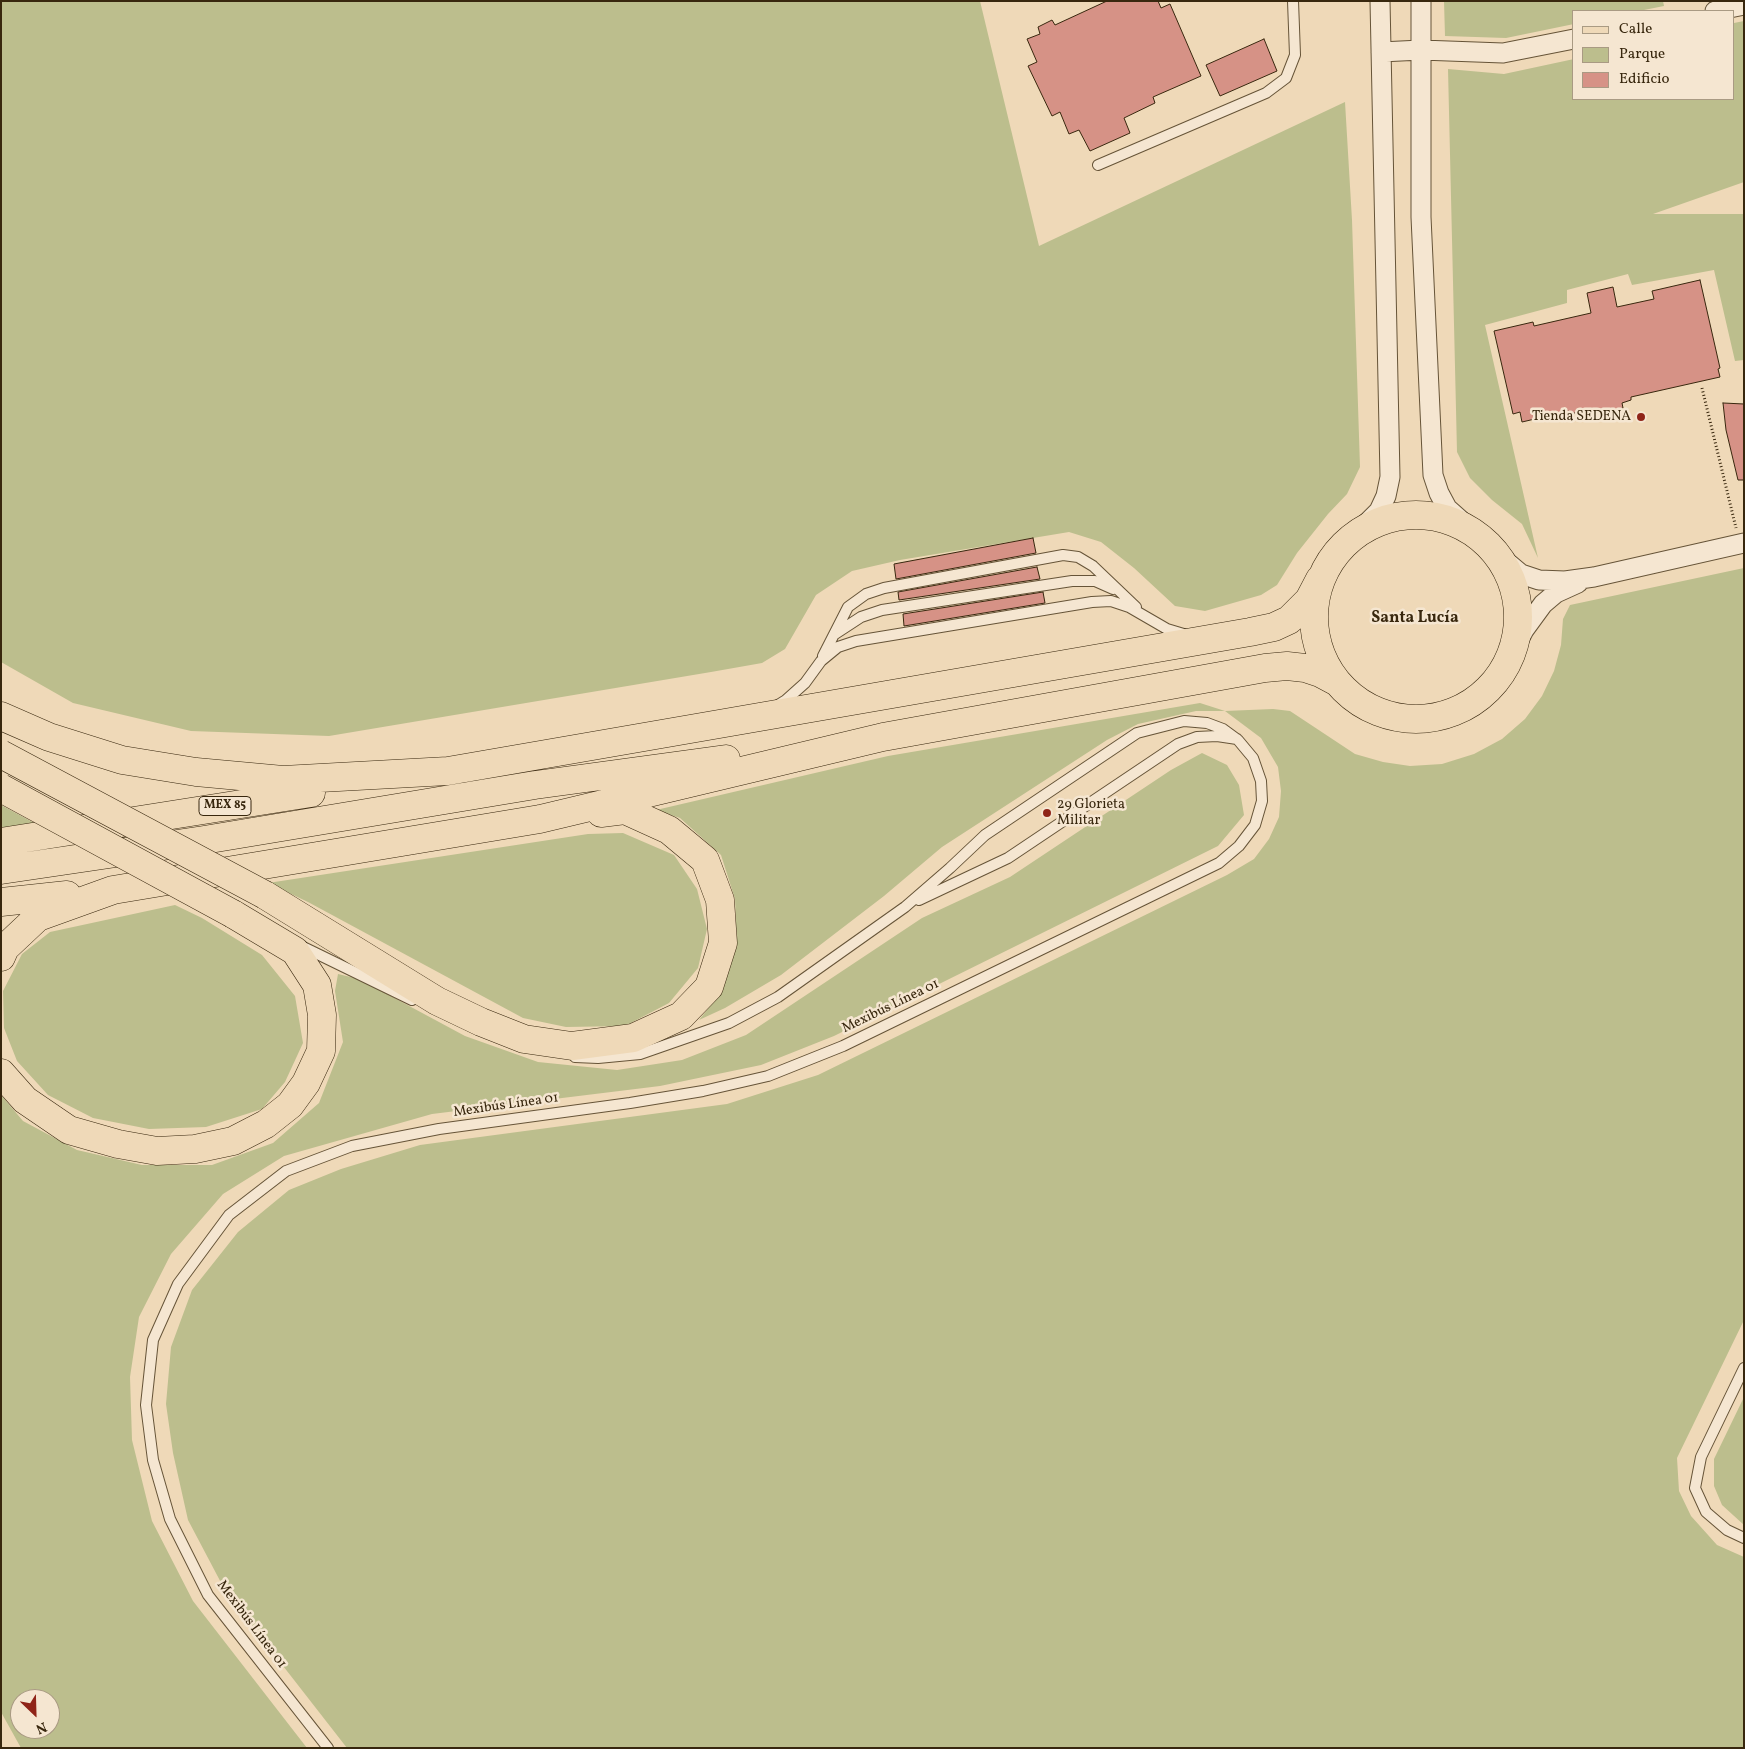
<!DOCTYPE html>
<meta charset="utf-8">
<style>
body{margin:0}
#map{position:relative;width:1745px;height:1749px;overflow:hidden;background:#efd9b8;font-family:Vollkorn,serif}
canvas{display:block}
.frame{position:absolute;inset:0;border:2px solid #38270e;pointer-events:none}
.legend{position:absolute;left:1572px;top:10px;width:162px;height:90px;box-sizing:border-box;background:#f5e6d1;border:1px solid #a99a83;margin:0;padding:6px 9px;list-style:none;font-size:15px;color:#38270e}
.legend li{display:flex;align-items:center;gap:10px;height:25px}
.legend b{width:25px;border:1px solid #a99a83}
.north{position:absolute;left:10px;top:1689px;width:50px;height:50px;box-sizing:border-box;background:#f5e6d1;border:1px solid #a99a83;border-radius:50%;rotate:156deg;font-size:14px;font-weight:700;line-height:20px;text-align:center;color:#38270e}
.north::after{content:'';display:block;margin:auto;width:18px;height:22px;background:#8f2418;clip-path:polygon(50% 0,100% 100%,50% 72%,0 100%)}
</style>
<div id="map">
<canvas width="1745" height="1749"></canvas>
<div class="frame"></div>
<ul class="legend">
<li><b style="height:6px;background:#efd9b8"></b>Calle</li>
<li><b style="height:14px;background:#bcbe8d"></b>Parque</li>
<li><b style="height:14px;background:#d69286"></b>Edificio</li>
</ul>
<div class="north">N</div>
</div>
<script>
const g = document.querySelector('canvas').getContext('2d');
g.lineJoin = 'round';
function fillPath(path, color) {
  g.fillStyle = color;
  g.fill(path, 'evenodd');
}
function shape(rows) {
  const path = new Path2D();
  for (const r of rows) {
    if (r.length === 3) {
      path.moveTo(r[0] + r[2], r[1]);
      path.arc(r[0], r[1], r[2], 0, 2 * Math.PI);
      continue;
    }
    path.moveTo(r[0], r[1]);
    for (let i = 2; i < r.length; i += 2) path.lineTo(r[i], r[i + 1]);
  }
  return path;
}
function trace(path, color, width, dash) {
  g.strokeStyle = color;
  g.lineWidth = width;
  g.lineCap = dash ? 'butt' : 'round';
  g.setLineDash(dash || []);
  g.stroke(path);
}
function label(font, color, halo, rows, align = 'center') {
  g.font = font + ' Vollkorn,serif';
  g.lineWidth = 5;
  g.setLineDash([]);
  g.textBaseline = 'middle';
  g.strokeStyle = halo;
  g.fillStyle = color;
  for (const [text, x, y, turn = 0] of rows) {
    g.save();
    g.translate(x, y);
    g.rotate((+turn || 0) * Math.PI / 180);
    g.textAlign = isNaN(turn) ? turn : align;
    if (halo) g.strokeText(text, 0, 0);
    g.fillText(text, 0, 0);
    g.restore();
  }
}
const green = shape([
 [1,1,980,1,1039,246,1345,102,1352,220,1360,467,1347,494,1328,514,1297,553,1277,585,1261,595,1205,611,1175,606,1134,568,1101,542,1069,532,900,560,852,571,816,595,785,649,762,663,711,672,329,736,191,731,73,703,1,662],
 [1444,1,1663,1,1664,6,1639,11,1574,11,1574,24,1506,38,1445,36],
 [1744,21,1744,182,1653,214,1744,214,1744,360,1735,361,1714,270,1632,285,1628,274,1567,290,1567,303,1485,325,1538,558,1522,524,1492,500,1470,478,1457,452,1448,69,1504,74,1574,59,1574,99,1734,99,1734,23],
 [1744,568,1744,1320,1677,1458,1679,1491,1691,1516,1717,1545,1744,1557,1744,1748,347,1748,227,1594,188,1520,173,1453,166,1404,171,1347,192,1290,238,1232,289,1190,341,1169,420,1145,727,1104,818,1075,1227,875,1254,859,1269,839,1279,817,1281,791,1278,767,1261,738,1225,711,1196,711,1138,724,1107,740,942,847,884,896,781,975,725,1008,699,1020,719,995,737,946,735,899,721,855,680,818,656,810,888,756,1200,703,1225,711,1273,709,1290,711,1355,754,1383,762,1410,766,1442,764,1474,754,1502,739,1525,719,1542,696,1554,671,1561,645,1563,619,1570,605],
 [1202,753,1227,765,1239,785,1244,815,1218,846,834,1036,761,1065,660,1086,432,1114,284,1156,223,1194,171,1254,139,1317,130,1377,132,1440,152,1521,193,1601,307,1748,21,1748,1,1712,1,1095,23,1121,77,1150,142,1165,212,1165,273,1143,319,1103,343,1042,335,991,338,974,359,979,465,1036,538,1062,617,1070,682,1060,746,1035,922,918,1010,877,1171,770],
 [20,1699,50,1699,50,1729,20,1729],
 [1,805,38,825,1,830],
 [623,833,674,855,697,889,707,929,698,968,669,1003,625,1026,566,1027,523,1018,308,902,268,883,588,834],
 [175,905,202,918,262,955,295,996,303,1043,285,1082,262,1109,206,1127,149,1129,93,1118,48,1095,17,1061,4,1028,3,991,22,954,50,932],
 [1744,1397,1744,1525,1722,1505,1714,1486,1714,1459]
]);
const building = shape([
 [1107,1,1158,1,1161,8,1170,4,1201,76,1153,97,1155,103,1124,118,1130,133,1090,151,1079,130,1069,134,1060,112,1052,116,1028,66,1037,62,1027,39,1040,34,1038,27,1052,20,1055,25,1107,1],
 [1264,39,1277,71,1220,96,1206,65,1264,39],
 [1700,280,1720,368,1718,369,1720,377,1631,397,1631,400,1622,403,1623,408,1597,414,1596,409,1569,414,1569,411,1522,422,1520,412,1513,414,1494,331,1533,322,1534,326,1591,313,1587,293,1613,287,1617,307,1654,299,1652,291,1700,280],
 [1723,403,1744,404,1744,480,1738,480,1726,430,1723,403],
 [1033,538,1036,553,896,579,894,564,1033,538],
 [1037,567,1040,579,899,600,898,592,1037,567],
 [1043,592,1045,603,904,626,903,614,1043,592]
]);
const path = shape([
 [1702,388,1736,528]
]);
const lane = shape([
 [1098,165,1266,93,1286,78,1295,55,1293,1],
 [835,634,861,617,882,610,1072,581,1095,581,1113,589],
 [823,656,848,607,866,594,884,588,1063,555,1078,557,1093,566,1136,607],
 [778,705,786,700,805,683,821,661,838,647,856,641,1092,602,1111,601,1129,607,1167,629,1187,635],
 [919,900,1008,858,1178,744,1197,737,1217,736,1237,739],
 [299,945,412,1000],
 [1744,1368,1701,1457,1695,1488,1706,1512,1727,1530,1744,1538],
 [328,1748,208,1595,170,1519,153,1460,146,1405,153,1340,178,1284,229,1215,286,1171,352,1146,439,1129,630,1103,703,1091,768,1076,843,1046,1219,863,1239,846,1255,825,1262,801,1261,781,1253,758,1238,740,1223,729,1207,723,1184,721,1137,733,985,835,950,868,905,907,778,997,729,1023,640,1054,598,1058,575,1057]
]);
const street = shape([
 [1421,1,1421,217,1433,475,1439,493,1447,508,1474,532],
 [1715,11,1744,5],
 [1381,52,1421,50,1503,53,1574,39],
 [1358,532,1379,511,1386,496,1390,477,1380,1],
 [1496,553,1521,574,1539,580,1565,581,1594,577,1744,543],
 [1508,661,1524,630,1543,604,1556,593,1578,583]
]);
const primary = shape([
 [1416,617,102],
 [1,716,49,737,122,760,196,772,283,780,448,771,1250,632,1274,627,1289,620,1309,600,1320,579],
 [1,842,311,793],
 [1,870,204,840,535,785,726,759],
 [265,895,437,1001,481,1022,524,1039,572,1046,633,1038,681,1016,709,987,723,943,720,900,705,860,669,830,625,810,601,813],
 [1,902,67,895],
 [1,957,5,948,38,917,113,890,540,819,883,737,1265,668,1287,666,1305,668,1320,673,1335,681],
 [1,1073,25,1100,69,1130,118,1144,157,1151,195,1149,233,1141,266,1124,290,1105,306,1083,321,1051,322,1015,317,985,295,951,233,914]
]);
const primaryBridge = shape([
 [1,754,265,895],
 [1,788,233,914]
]);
const markers = [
 [1641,417,5,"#8f2418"],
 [1047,813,5,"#8f2418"]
];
const shields = [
 [225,806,52]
];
const shieldNames = [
 ["MEX 85",225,806]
];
const poiNames = [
 ["Tienda SEDENA",1631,417],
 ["29 Glorieta",1057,805,"left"],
 ["Militar",1057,821,"left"]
];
const streetNames = [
 ["Mexibús Línea 01",891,1007,-26],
 ["Mexibús Línea 01",506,1106,-8],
 ["Mexibús Línea 01",251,1625,53]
];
const quarterNames = [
 ["Santa Lucía",1415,619]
];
fillPath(green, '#bcbe8d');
fillPath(building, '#d69286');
trace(building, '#38270e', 1);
trace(lane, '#665438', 12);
trace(street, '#665438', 21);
trace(primary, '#38270e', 29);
trace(path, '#38270e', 3, [1, 2.5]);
trace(lane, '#f5e6d1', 10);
trace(street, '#f5e6d1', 19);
trace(primary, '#efd9b8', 28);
trace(primaryBridge, '#38270e', 29, []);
trace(primaryBridge, '#efd9b8', 28);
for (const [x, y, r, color] of markers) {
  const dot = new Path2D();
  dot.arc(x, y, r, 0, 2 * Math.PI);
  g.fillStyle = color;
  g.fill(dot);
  trace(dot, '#f5e6d1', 2);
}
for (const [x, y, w] of shields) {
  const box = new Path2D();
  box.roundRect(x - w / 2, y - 9.5, w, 19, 4);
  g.fillStyle = '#f5e6d1';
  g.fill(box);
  trace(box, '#38270e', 1);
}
label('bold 12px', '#38270e', null, shieldNames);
label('14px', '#38270e', '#f5e6d1', poiNames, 'right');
label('14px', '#38270e', '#f5e6d1', streetNames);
label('bold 16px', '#38270e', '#f5e6d1', quarterNames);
</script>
